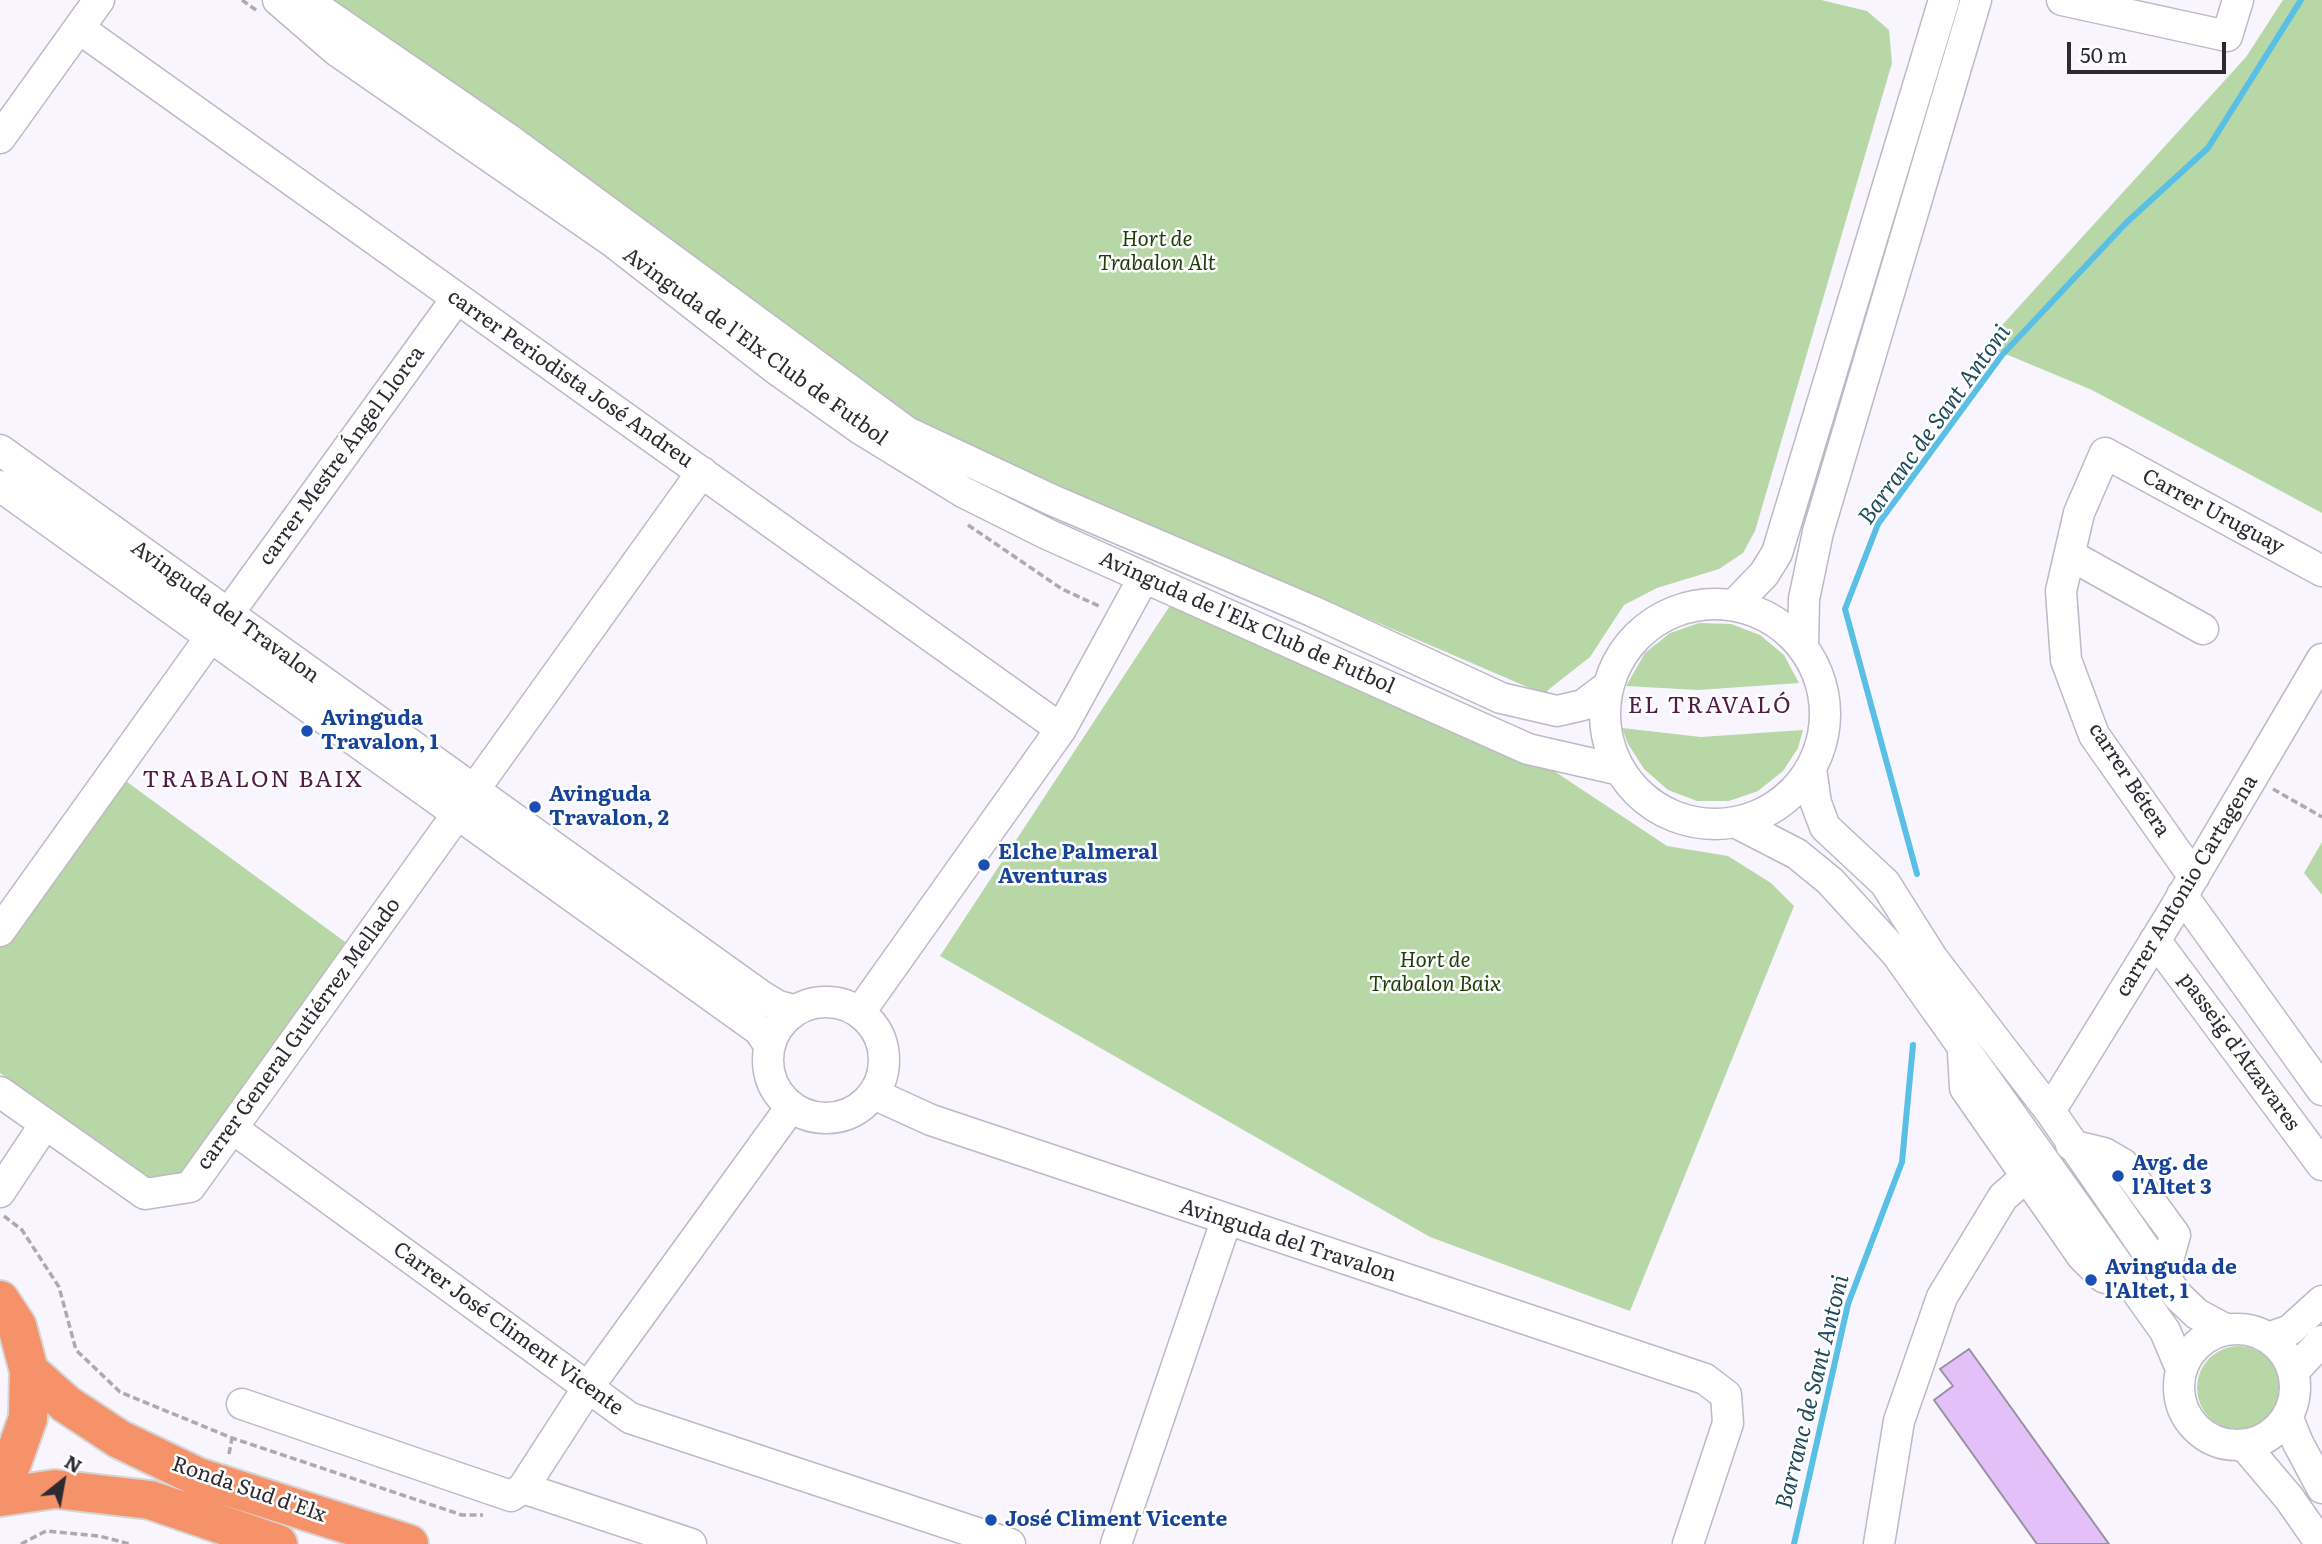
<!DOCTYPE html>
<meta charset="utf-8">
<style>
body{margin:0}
#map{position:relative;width:2322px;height:1544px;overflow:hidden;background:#f8f5fe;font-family:Literata,serif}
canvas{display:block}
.north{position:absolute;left:28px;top:1446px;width:70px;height:70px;-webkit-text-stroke:5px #fff;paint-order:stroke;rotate:31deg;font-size:19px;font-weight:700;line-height:28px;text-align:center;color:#2d2b31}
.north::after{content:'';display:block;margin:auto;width:24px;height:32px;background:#2d2b31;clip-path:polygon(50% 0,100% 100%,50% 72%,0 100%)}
.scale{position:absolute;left:2067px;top:42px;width:159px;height:32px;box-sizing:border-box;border:4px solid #2d2b31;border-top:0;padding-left:9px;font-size:21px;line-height:24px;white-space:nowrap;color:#2d2b31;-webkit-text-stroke:5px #fff;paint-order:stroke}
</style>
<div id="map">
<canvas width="2322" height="1544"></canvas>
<div class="north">N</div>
<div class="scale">50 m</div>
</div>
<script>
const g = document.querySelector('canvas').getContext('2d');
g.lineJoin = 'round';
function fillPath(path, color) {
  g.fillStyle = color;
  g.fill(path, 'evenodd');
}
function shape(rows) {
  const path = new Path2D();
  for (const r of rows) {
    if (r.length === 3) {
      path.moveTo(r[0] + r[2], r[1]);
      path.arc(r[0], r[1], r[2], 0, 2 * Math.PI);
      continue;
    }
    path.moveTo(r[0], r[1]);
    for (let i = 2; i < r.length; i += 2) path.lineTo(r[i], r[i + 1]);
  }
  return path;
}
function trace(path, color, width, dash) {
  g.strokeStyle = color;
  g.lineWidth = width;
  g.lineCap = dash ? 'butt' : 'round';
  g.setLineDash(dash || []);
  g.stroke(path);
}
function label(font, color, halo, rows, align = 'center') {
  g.font = font + ' Literata,serif';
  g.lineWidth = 5;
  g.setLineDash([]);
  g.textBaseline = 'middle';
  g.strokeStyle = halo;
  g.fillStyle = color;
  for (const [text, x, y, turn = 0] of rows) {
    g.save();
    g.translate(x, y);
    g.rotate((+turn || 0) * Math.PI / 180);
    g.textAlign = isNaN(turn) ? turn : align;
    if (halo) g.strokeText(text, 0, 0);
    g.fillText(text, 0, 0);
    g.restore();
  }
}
const green = shape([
 [325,0,1821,0,1867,11,1889,30,1892,63,1755,531,1743,553,1719,569,1657,588,1624,605,1590,657,1548,690,1546,695,911,422],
 [2283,0,2322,0,2322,513,2092,390,1984,345,2246,57],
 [1175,598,1551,769,1667,846,1728,856,1771,883,1794,906,1630,1311,1430,1237,940,956],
 [1699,623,1731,624,1760,635,1784,655,1799,683,1698,690,1626,686,1645,653,1670,633],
 [1622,728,1701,737,1803,730,1798,748,1783,771,1758,791,1729,801,1697,801,1668,790,1644,769,1628,744],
 [119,776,352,947,189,1172,157,1180,143,1175,0,1073,0,944],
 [2322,842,2322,895,2304,873],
 [2239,1388,42]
]);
const stream = shape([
 [1917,874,1845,609,1878,524,2002,355,2126,223,2208,148,2301,0],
 [1794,1544,1848,1304,1902,1162,1913,1045]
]);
const building = shape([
 [1969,1349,2109,1544,2037,1544,1934,1400,1953,1386,1940,1369,1969,1349]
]);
const path = shape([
 [242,0,256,10],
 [968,525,1062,589,1101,607],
 [2273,789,2322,817],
 [4,1216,22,1230,59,1287,76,1350,120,1392,232,1438,462,1515,483,1515],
 [229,1454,232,1438],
 [21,1544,46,1531,99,1536,130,1544]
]);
const minor = shape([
 [278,0,337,51,613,242,776,369,862,430,963,492,1047,534,1528,749,1620,770],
 [306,0,510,140,907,432,1052,500,1312,611,1501,698,1557,711,1583,705,1607,687],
 [2062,0,2227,36,2238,0],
 [80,29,1061,729],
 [0,138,99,0],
 [0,450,760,995,778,1006,794,1010],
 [0,486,759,1030,769,1045],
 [2070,555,2203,629],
 [1715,714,110],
 [1734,605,1764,574,1777,553,1944,0],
 [228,614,457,298],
 [1803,648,1804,599,1818,532,1976,0],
 [1811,769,1816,803,1825,827,1885,883,1933,959,2050,1111,2177,1295,2197,1314,2227,1330],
 [474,790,702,472],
 [1735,822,1797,854,1830,881,1896,953,2165,1331,2181,1369],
 [2194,877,2094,735,2066,660,2061,591,2079,513,2105,453,2322,571],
 [2182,895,2322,1090],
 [0,931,212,635],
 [2155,940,2322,1165],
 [826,1060,58],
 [860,1012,1061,729,1144,577],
 [1963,1052,1965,1088,2082,1256,2103,1277,2132,1285],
 [0,1092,145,1194,190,1187,458,813],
 [874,1094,931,1120,1705,1379,1726,1395,1728,1423,1688,1544],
 [2050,1111,2171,915,2322,659],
 [232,1128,630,1418,1010,1544],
 [2071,1145,2104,1153,2123,1164,2175,1235,2163,1278],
 [0,1192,45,1124],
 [2237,1387,58],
 [2268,1338,2290,1330,2322,1301],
 [2293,1372,2322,1341],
 [242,1404,511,1496,523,1488,589,1386,791,1107],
 [2287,1416,2298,1443,2322,1488],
 [2244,1445,2289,1498,2321,1544],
 [523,1488,691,1544],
 [1116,1544,1226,1221],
 [1879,1544,1899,1421,1942,1297,2003,1197,2027,1176]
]);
const highway = shape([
 [0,1300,17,1326,29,1371,28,1418,12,1463,0,1478],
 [29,1371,66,1404,119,1439,198,1477,409,1544],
 [0,1497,55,1489,150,1500,278,1544]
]);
const markers = [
 [307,731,7,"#1a4fb4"],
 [535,807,7,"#1a4fb4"],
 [984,865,7,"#1a4fb4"],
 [2118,1176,7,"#1a4fb4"],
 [2091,1280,7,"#1a4fb4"],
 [991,1520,7,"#1a4fb4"]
];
const parkNames = [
 ["Hort de",1157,240],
 ["Trabalon Alt",1157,264],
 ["Hort de",1435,961],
 ["Trabalon Baix",1435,985]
];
const streetNames = [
 ["Avinguda de l'Elx Club de Futbol",755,347,36],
 ["carrer Periodista José Andreu",570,379,35],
 ["carrer Mestre Ángel Llorca",342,456,-54],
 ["Carrer Uruguay",2213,512,28],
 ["Avinguda del Travalon",225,612,36],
 ["Avinguda de l'Elx Club de Futbol",1247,623,24],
 ["carrer Bétera",2129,780,57],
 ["carrer Antonio Cartagena",2187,886,-59],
 ["carrer General Gutiérrez Mellado",299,1034,-54],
 ["passeig d'Atzavares",2239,1052,54],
 ["Avinguda del Travalon",1288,1241,18],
 ["Carrer José Climent Vicente",508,1329,36],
 ["Ronda Sud d'Elx",249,1490,19]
];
const transitNames = [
 ["Avinguda",321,719],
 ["Travalon, 1",321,743],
 ["Avinguda",549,795],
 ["Travalon, 2",549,819],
 ["Elche Palmeral",998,853],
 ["Aventuras",998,877],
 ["Avg. de",2132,1164],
 ["l'Altet 3",2132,1188],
 ["Avinguda de",2105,1268],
 ["l'Altet, 1",2105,1292],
 ["José Climent Vicente",1005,1520]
];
const waterNames = [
 ["Barranc de Sant Antoni",1935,425,-54],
 ["Barranc de Sant Antoni",1813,1392,-76]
];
const neighbourhoodNames = [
 ["EL TRAVALÓ",1710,706],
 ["TRABALON BAIX",253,780]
];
fillPath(green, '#b7d7a6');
trace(stream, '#59bfe5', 6);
fillPath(building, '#e4c0f9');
trace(building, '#99909e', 2);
trace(minor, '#beb8c7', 33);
trace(highway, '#d5d5d6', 42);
trace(path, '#aca9b1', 3.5, [7, 3.5]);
trace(minor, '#fff', 30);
trace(highway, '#f5926a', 38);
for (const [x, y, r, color] of markers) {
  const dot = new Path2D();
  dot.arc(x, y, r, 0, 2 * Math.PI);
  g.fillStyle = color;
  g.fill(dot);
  trace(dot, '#fff', 2.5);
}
label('italic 21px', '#1f3c0a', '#fff', parkNames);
label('21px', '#2d2b31', '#fff', streetNames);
label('bold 21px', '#164399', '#fff', transitNames, 'left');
label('italic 23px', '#1f4b5c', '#fff', waterNames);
g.letterSpacing = '2px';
label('23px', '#501b48', '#fff', neighbourhoodNames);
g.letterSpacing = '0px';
</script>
